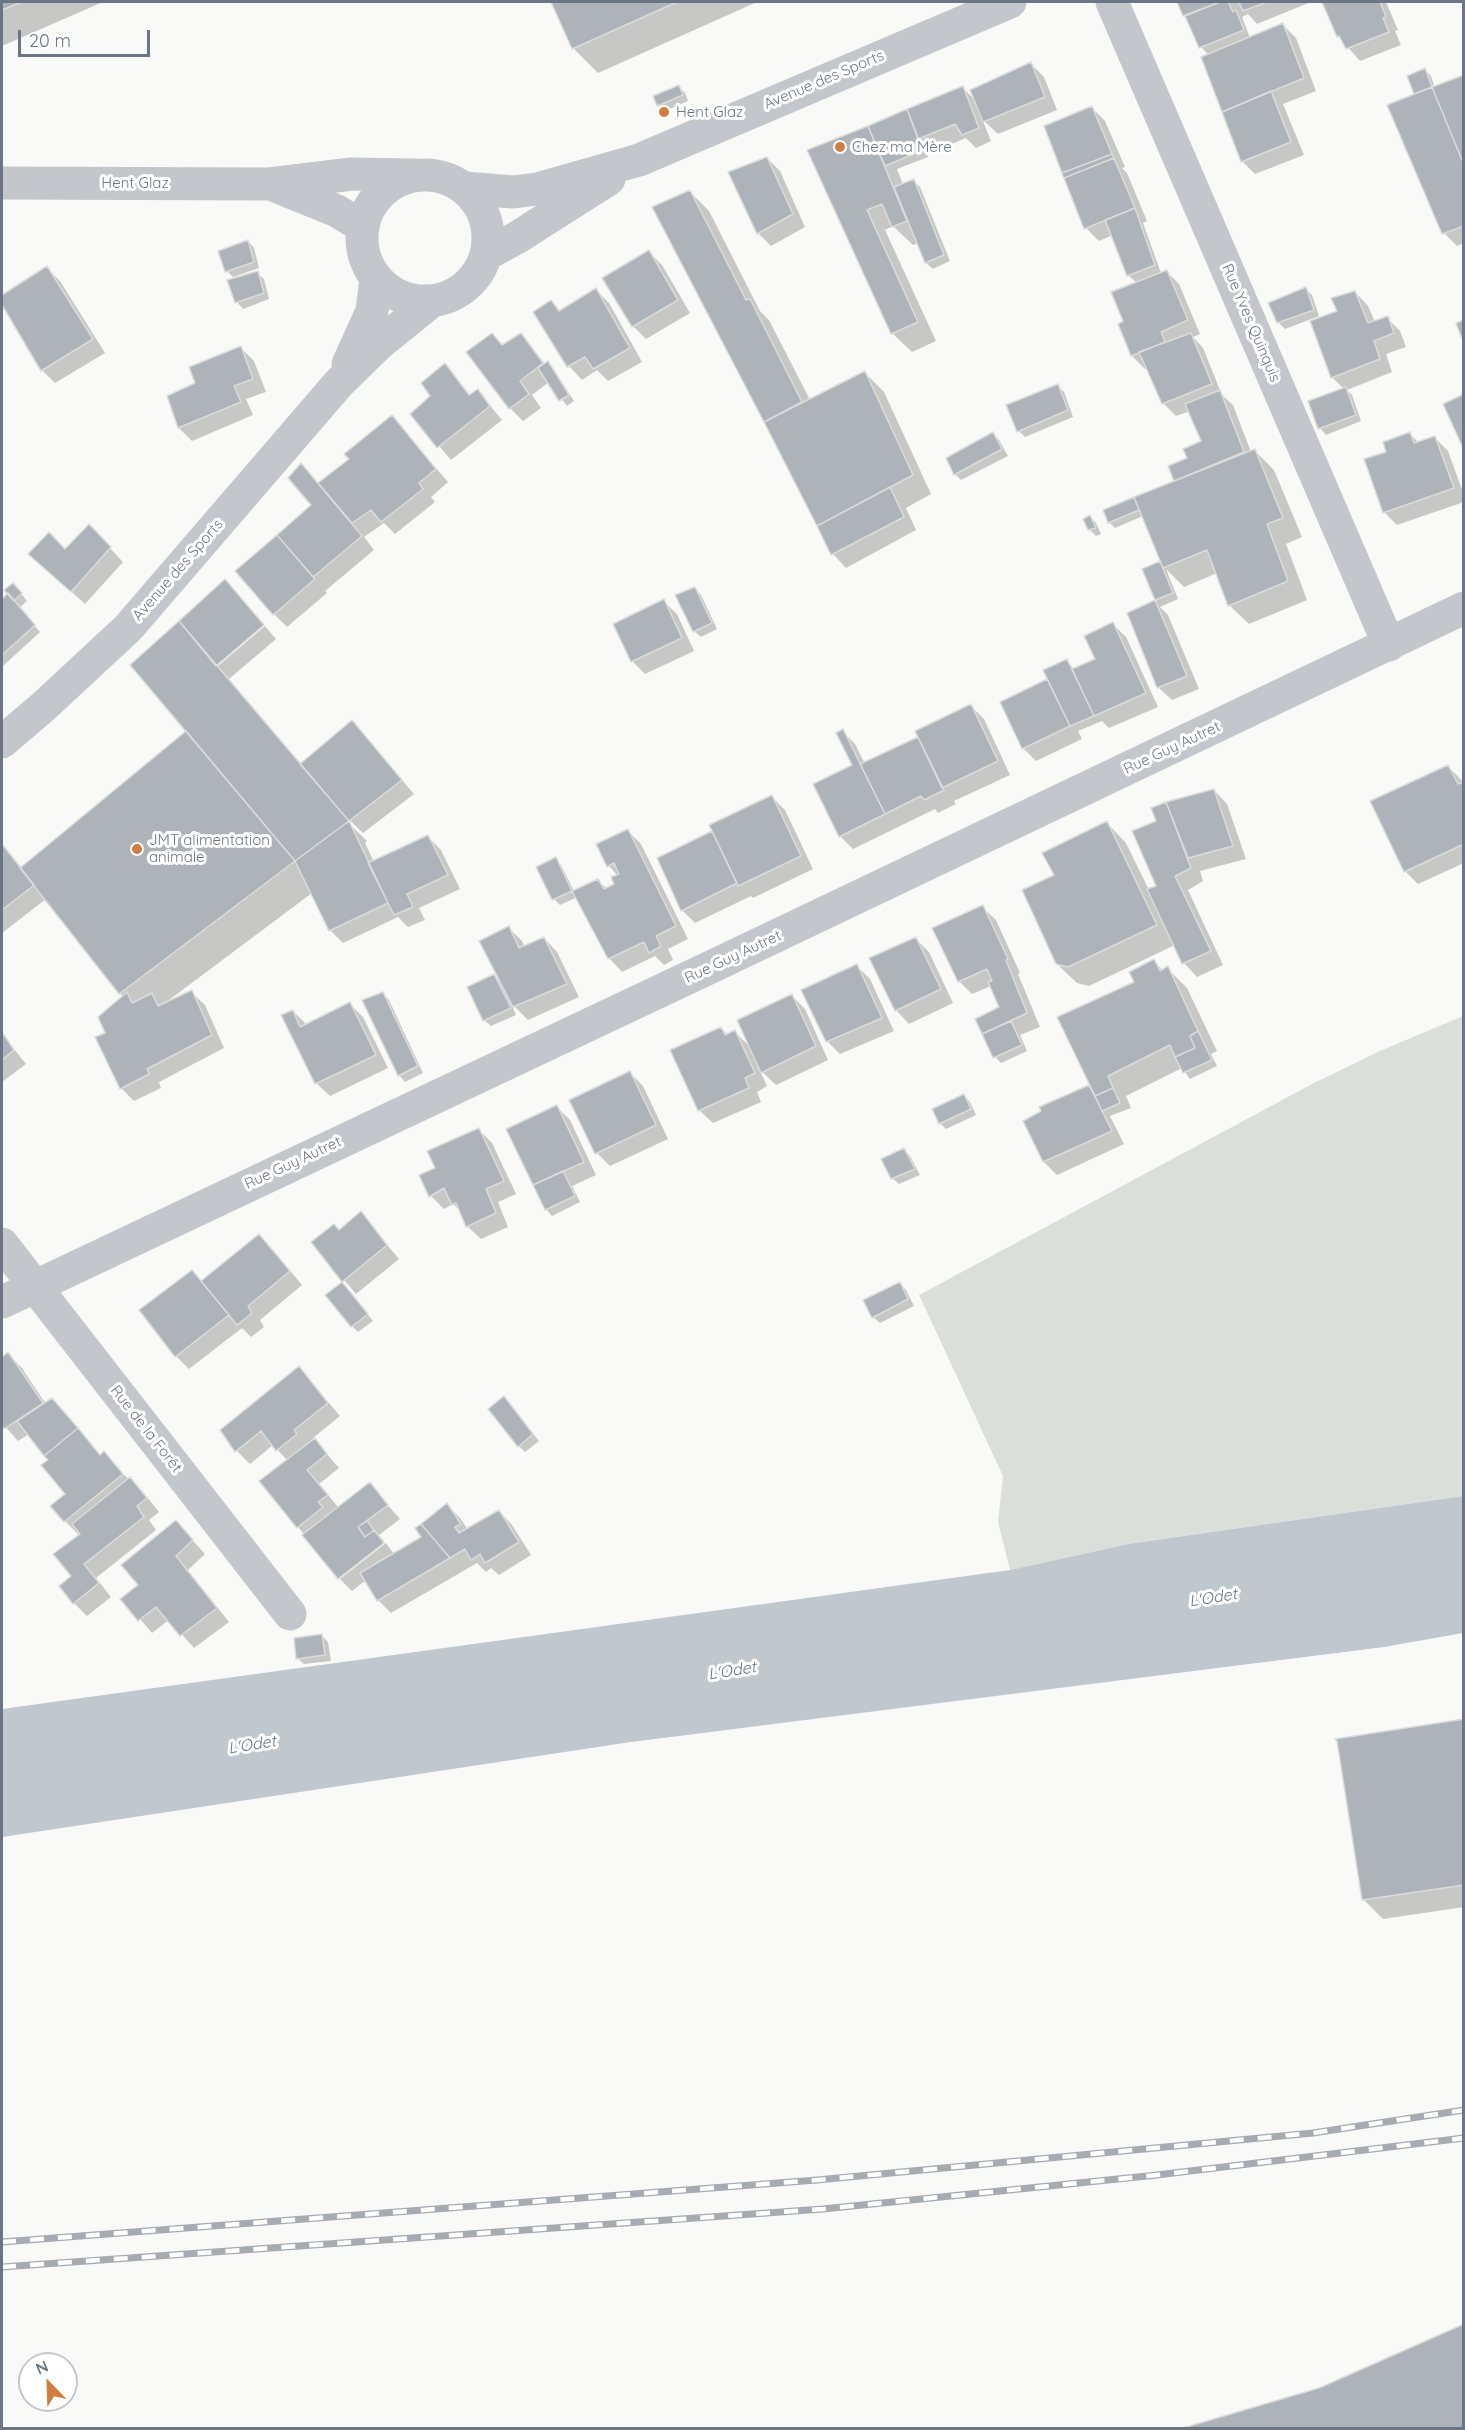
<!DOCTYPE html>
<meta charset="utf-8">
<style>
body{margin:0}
#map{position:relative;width:1465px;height:2430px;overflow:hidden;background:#f9f9f8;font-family:Quicksand,sans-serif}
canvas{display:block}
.frame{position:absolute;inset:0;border:3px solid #6c7585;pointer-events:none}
.north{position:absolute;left:18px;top:2352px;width:60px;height:60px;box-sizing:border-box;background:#fff;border:2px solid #c4c8ce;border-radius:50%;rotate:337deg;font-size:16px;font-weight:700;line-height:24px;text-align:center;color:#6c7585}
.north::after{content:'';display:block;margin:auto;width:21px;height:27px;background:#cf7d41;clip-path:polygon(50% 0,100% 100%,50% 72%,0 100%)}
.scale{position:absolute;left:18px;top:30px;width:132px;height:27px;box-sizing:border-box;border:3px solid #6c7585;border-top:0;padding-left:8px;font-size:18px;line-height:21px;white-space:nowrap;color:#6c7585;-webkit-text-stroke:4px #fff;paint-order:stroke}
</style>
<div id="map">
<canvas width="1465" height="2430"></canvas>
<div class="frame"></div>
<div class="north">N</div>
<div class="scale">20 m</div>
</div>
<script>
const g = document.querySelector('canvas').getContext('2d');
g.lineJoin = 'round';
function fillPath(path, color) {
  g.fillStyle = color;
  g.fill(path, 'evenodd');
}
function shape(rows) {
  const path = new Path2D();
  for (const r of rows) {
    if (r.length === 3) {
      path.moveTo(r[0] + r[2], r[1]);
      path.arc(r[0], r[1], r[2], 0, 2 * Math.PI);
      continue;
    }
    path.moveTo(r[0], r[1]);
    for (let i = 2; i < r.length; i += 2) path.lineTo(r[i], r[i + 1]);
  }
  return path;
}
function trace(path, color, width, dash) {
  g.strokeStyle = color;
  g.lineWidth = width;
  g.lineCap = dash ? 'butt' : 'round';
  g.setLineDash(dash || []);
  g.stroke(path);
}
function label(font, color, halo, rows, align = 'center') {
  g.font = font + ' Quicksand,sans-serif';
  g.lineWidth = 6;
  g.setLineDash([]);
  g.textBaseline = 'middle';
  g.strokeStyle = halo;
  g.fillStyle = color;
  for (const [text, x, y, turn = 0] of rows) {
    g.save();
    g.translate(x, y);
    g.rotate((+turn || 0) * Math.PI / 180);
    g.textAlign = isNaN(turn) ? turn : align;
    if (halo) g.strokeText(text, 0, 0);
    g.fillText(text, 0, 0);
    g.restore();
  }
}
const green = shape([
 [1463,1016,1463,1496,1128,1544,1010,1570,998,1522,1003,1476,919,1295,1314,1083,1380,1051]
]);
const water = shape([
 [1463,1496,1463,1633,1384,1647,631,1742,2,1837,2,1709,1010,1570,1128,1544]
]);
const shadow = shape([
 [2,2,103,2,2,46],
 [552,2,757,2,598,73,573,48],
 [1179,2,1311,2,1257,24,1248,14,1242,17,1250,38,1283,25,1296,38,1316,91,1283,104,1304,155,1255,174,1242,161,1209,55,1201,47],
 [1323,2,1386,2,1398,30,1395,31,1401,45,1360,61,1338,36],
 [1031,64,1044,77,1057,110,998,134,982,119,991,141,976,148,966,138,933,152,922,141,928,157,897,169,903,185,913,181,920,187,950,261,933,269,926,263,918,243,913,245,893,226,885,230,936,341,912,352,892,333,809,151,962,87,977,102],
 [1425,70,1431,76,1435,88,1464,77,1464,243,1457,246,1444,233,1434,85,1415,92],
 [678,86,685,93,688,101,665,111,659,105],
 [1092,108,1105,121,1125,167,1122,168,1127,173,1147,221,1143,223,1161,273,1166,271,1179,284,1200,334,1193,337,1203,348,1222,395,1233,405,1251,452,1255,451,1274,470,1302,537,1286,544,1307,600,1249,624,1229,605,1217,573,1184,587,1166,569,1178,599,1160,607,1168,615,1199,689,1172,700,1158,687,1129,614,1157,601,1143,570,1160,563,1164,567,1143,516,1115,528,1109,522,1105,511,1177,482,1175,480,1189,459,1203,442,1190,411,1176,416,1163,403,1147,368,1145,369,1132,356,1120,324,1125,321,1137,283,1128,275,1113,235,1099,241,1086,228],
 [767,158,780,171,805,227,771,246,758,233],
 [690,192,709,211,760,311,769,320,810,400,865,373,884,392,931,494,906,508,916,530,846,568,833,554,655,208],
 [248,241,254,248,259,268,233,277,227,271],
 [649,252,662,265,690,313,646,339,633,326],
 [47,268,60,281,105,353,55,383,42,370,2,302,2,296],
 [257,273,264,279,269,299,243,309,237,302],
 [1306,289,1312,295,1319,316,1285,329,1278,322],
 [596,290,609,303,642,362,608,381,597,370,582,380,569,366,535,312,551,302,561,312],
 [1355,292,1368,306,1375,322,1387,318,1400,331,1406,347,1386,354,1392,372,1347,390,1352,395,1361,421,1326,435,1320,428,1310,402,1344,389,1332,377,1339,312],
 [492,335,504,346,521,335,546,365,548,363,554,370,574,401,567,406,549,382,532,395,541,408,523,421,510,408],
 [241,348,254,361,266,392,246,399,253,415,192,441,179,428,197,384],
 [445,365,471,396,478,391,502,420,451,460,412,414,432,396],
 [1058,386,1064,392,1073,417,1025,437,1019,431],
 [392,417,448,482,431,497,435,502,395,534,384,523,364,537,374,550,325,591,327,593,287,627,274,614,313,505,302,465,319,484,351,459],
 [993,434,999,440,1008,456,961,480,955,474],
 [1410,434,1419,443,1434,437,1448,451,1464,495,1464,502,1397,525,1384,512,1388,453],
 [1090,517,1096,523,1101,534,1096,536,1089,529],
 [89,526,123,562,85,604,44,567,65,551],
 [225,581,264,624,216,664,218,666,265,626,276,639,229,679,301,764,352,722,414,794,363,833,344,815,342,817,367,841,365,843,374,862,428,837,441,850,460,889,419,908,425,920,408,927,398,917,343,943,330,930,312,893,165,1003,191,992,205,1005,224,1048,159,1082,161,1088,134,1101,121,1088,107,1034,123,997,46,899,2,933,2,844,22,868,186,733],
 [695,589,701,595,717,629,701,637,694,631],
 [19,591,27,601,19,608,40,632,3,666,2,601,10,593],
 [663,601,677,614,694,651,645,674,632,661],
 [1113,624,1126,637,1158,707,1109,728,1102,721,1078,731,1082,739,1036,761,1023,748,1002,703,1049,680,1067,661,1074,669,1097,660],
 [971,706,984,719,1010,775,954,801,956,804,938,813,935,809,853,849,840,836,854,765,842,731,855,744,865,764,920,738],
 [1448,766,1464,783,1464,863,1418,884,1405,871],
 [1214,790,1227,804,1246,859,1200,871,1203,881,1188,890,1223,965,1197,977,1184,963,1175,945,1089,986,1077,983,1057,964,1056,876,1107,823,1126,843,1149,890,1158,887,1158,822,1153,809],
 [771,796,785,810,813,869,753,898,751,896,695,923,682,910,714,832],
 [627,830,641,844,688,939,668,949,673,960,664,965,655,956,622,972,609,958,577,897,560,905,554,899,555,859,561,865,574,891,598,880,607,889,616,885,618,876,609,866],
 [982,907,996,920,1020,973,1018,974,1040,1027,1020,1035,1027,1051,1001,1063,995,1057,977,1019,1001,1008,991,986,972,994,959,981],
 [509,928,522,941,525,947,544,938,557,952,579,997,528,1020,511,1003,516,1015,491,1026,484,1020,494,976,502,983],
 [916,939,929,952,953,1003,909,1024,896,1010],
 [1154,961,1163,971,1167,968,1187,988,1217,1051,1211,1054,1217,1066,1190,1079,1182,1068,1126,1096,1131,1108,1110,1116,1124,1144,1057,1175,1044,1162,1088,1086,1094,1092,1136,983],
 [857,966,870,979,894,1031,840,1054,827,1041],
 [383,993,389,1000,423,1073,405,1082,399,1075],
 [792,996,805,1009,828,1060,776,1085,759,1069,767,1086,757,1092,761,1102,713,1123,699,1110,721,1028,728,1035,735,1032,751,1048],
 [349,1003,363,1017,388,1068,330,1096,316,1083,293,1011,307,1025],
 [2,1034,26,1064,2,1082],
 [630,1073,643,1086,668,1139,610,1166,597,1153],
 [964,1096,970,1102,976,1115,946,1129,940,1123],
 [557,1107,570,1120,596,1175,572,1186,580,1202,552,1216,546,1209],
 [479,1130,492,1143,516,1194,498,1202,508,1227,481,1239,467,1226,462,1212,453,1204,444,1209,431,1196,421,1175,437,1168],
 [904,1150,910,1156,920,1175,899,1184,892,1178],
 [361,1214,399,1259,356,1294,313,1243,339,1231],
 [272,1249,302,1285,260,1320,264,1327,251,1337,242,1328,189,1369,176,1356,192,1272,202,1282],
 [343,1283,373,1321,358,1332,352,1326],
 [900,1284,906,1290,914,1306,880,1323,873,1317],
 [8,1354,21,1367,46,1404,84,1437,101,1456,104,1453,129,1480,130,1479,143,1492,159,1512,149,1520,156,1530,96,1578,111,1597,87,1616,74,1603,74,1577,80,1536,65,1521,68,1494,50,1460,29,1434,18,1441,2,1423,2,1359],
 [299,1368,340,1416,313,1438,339,1468,319,1484,339,1508,369,1484,400,1519,379,1535,384,1541,338,1577,298,1527,288,1461,273,1445,250,1464,237,1451],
 [511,1405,539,1441,525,1452,519,1446],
 [447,1505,460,1518,468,1530,499,1511,512,1525,531,1555,499,1575,491,1568,486,1572,477,1563,391,1613,378,1600,366,1580,352,1591,340,1579,386,1543,394,1554,423,1538],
 [176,1522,205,1554,188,1570,229,1622,194,1648,169,1620,152,1633,123,1599,140,1585],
 [322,1636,328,1642,331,1661,304,1664,297,1658],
 [1464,1721,1464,1907,1383,1919,1363,1899],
 [1464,2325,1464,2428,1189,2428,1319,2390]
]);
const building = shape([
 [2,2,21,2,2,10,2,2],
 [551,2,677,2,572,49,551,2],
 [1177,2,1220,2,1183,16,1177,2],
 [1220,2,1228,2,1233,12,1236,10,1244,30,1199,48,1185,16,1220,2],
 [1239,2,1267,2,1243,11,1239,2],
 [1322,2,1380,2,1386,17,1383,18,1389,32,1346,49,1339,36,1337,37,1322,2],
 [1283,23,1304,78,1222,112,1201,57,1283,23],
 [1031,62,1045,97,983,122,970,90,1031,62],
 [1425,68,1432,87,1414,94,1407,76,1425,68],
 [1464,75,1464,165,1432,87,1464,75],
 [679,85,683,95,657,106,653,96,679,85],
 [963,86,979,128,962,135,955,124,918,139,907,109,963,86],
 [1432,87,1464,165,1464,226,1442,234,1387,105,1432,87],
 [1271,91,1291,142,1241,162,1222,112,1271,91],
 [1092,106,1112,154,1062,173,1044,126,1092,106],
 [907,109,923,150,885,166,868,126,907,109],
 [868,126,907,221,892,227,882,204,867,210,918,322,891,334,807,150,868,126],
 [1112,154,1114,158,1064,178,1063,176,1062,173,1112,154],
 [767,157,793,214,757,234,728,172,767,157],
 [1114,158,1135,208,1084,229,1064,178,1114,158],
 [914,179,944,255,925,263,894,187,914,179],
 [690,190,746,300,750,299,802,402,764,422,652,207,690,190],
 [1135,208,1155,265,1127,276,1105,220,1135,208],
 [248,240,254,262,225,272,218,251,248,240],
 [649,250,678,300,632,327,602,278,649,250],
 [47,266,93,339,41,371,2,305,2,295,47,266],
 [1167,270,1188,320,1161,332,1165,342,1131,356,1118,324,1123,321,1111,292,1167,270],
 [258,271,264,293,235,303,227,280,258,271],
 [1306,287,1314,310,1277,323,1268,303,1306,287],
 [596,288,630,348,593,369,585,357,567,367,533,312,551,300,559,311,596,288],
 [1355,291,1368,323,1388,316,1394,333,1374,341,1380,359,1331,378,1310,321,1337,311,1331,298,1355,291],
 [1464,320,1464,338,1462,339,1456,323,1464,320],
 [492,333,502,345,521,333,543,363,520,381,529,394,509,409,466,352,492,333],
 [1191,333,1212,384,1162,404,1139,352,1191,333],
 [241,346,253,379,234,386,241,402,178,428,167,396,195,383,189,367,241,346],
 [548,361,569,395,559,401,538,368,548,361],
 [445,363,469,395,478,389,490,406,437,448,410,414,430,396,421,383,445,363],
 [865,371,913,475,817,526,764,422,865,371],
 [1058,384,1068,410,1017,432,1006,405,1058,384],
 [1346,387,1356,415,1318,429,1308,401,1346,387],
 [1220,390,1244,452,1174,481,1168,466,1187,458,1183,449,1201,441,1185,404,1220,390],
 [1464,394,1464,450,1443,404,1464,394],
 [392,415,436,469,419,483,423,489,381,522,371,510,352,523,318,483,349,459,344,454,392,415],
 [993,432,1002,449,954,475,946,458,993,432],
 [1410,432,1414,443,1435,436,1454,488,1383,513,1364,459,1386,452,1383,442,1410,432],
 [1255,449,1283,518,1267,524,1288,581,1228,606,1207,550,1163,568,1134,497,1255,449],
 [301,463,362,536,313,577,277,535,311,505,288,478,301,463],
 [890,487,904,517,831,555,817,526,890,487],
 [1134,497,1139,510,1108,523,1103,510,1134,497],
 [1090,515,1096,528,1088,530,1083,519,1090,515],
 [89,524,111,547,71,592,28,554,49,532,65,549,89,524],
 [277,535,315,579,273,615,235,571,277,535],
 [1160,561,1173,593,1155,600,1142,569,1160,561],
 [225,579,264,625,216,666,179,621,225,579],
 [13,583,22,593,14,601,4,590,13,583],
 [695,587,712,623,693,632,675,595,695,587],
 [8,593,35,625,2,655,2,599,8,593],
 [664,599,682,638,631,662,613,624,664,599],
 [1155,600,1187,676,1157,688,1127,613,1155,600],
 [179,621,349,821,295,861,130,665,179,621],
 [1113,622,1146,693,1094,716,1072,669,1095,659,1084,636,1113,622],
 [1067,659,1094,716,1070,726,1043,670,1067,659],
 [1047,679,1070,726,1022,749,1000,702,1047,679],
 [971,704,998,761,942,788,915,731,971,704],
 [352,720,402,780,349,821,300,764,352,720],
 [843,729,885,814,839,837,813,784,852,765,836,733,843,729],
 [186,731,295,861,119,994,20,868,186,731],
 [918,737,944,790,924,800,921,796,885,814,860,764,918,737],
 [1448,765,1458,784,1464,782,1464,844,1404,872,1370,801,1448,765],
 [1214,789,1233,846,1188,858,1166,802,1214,789],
 [772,795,801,856,738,886,709,825,772,795],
 [1166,802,1191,868,1175,876,1211,951,1182,964,1147,889,1156,886,1132,831,1156,821,1151,808,1166,802],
 [349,821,388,903,329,931,295,861,349,821],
 [1107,821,1157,925,1068,967,1056,964,1022,890,1054,875,1042,853,1107,821],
 [628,829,676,926,656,936,661,946,649,953,644,942,608,959,572,891,598,879,604,889,614,884,611,877,619,874,614,863,607,867,596,844,628,829],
 [712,831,737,883,681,911,657,858,712,831],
 [428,835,448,875,407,894,413,907,394,915,368,863,428,835],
 [2,844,34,885,2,910,2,844],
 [556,857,572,891,552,900,536,867,556,857],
 [983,905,1008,959,1006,960,1027,1013,982,1034,975,1019,999,1007,988,982,992,981,987,969,958,982,932,928,983,905],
 [509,926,519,948,544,937,567,984,513,1007,479,941,509,926],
 [916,937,941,989,895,1011,869,958,916,937],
 [1154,959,1160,971,1168,966,1198,1031,1190,1036,1195,1048,1175,1057,1170,1045,1108,1076,1113,1088,1095,1096,1057,1017,1134,982,1129,972,1154,959],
 [857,964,882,1018,826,1042,801,990,857,964],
 [494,974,511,1008,483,1021,467,987,494,974],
 [192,990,212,1035,147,1069,149,1074,120,1089,95,1037,105,1033,98,1017,127,992,132,1003,152,993,158,1006,192,990],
 [383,992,418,1066,398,1076,362,1000,383,992],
 [792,994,816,1046,761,1073,737,1020,792,994],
 [350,1002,376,1055,315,1084,281,1015,293,1010,300,1027,350,1002],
 [1011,1021,1022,1045,993,1058,982,1034,1011,1021],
 [721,1027,725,1035,735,1030,755,1073,745,1078,749,1088,698,1111,670,1050,721,1027],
 [1198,1031,1212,1060,1183,1073,1175,1057,1195,1048,1190,1036,1198,1031],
 [2,1032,14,1050,2,1060,2,1032],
 [630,1071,656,1125,595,1154,569,1100,630,1071],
 [1089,1085,1112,1131,1043,1162,1023,1121,1041,1111,1039,1107,1089,1085],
 [1113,1088,1120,1103,1102,1111,1095,1096,1113,1088],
 [964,1094,971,1109,939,1124,932,1109,964,1094],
 [557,1105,584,1162,533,1185,506,1129,557,1105],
 [479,1128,504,1181,486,1189,496,1213,466,1227,456,1203,452,1205,444,1188,429,1197,419,1175,435,1168,427,1151,479,1128],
 [904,1148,915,1169,891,1179,881,1159,904,1148],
 [563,1171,575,1196,545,1210,533,1185,563,1171],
 [361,1211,387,1245,342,1282,311,1242,334,1224,339,1230,361,1211],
 [259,1234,290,1271,248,1306,252,1313,237,1325,201,1281,259,1234],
 [192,1270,229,1315,175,1357,139,1310,192,1270],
 [342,1282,368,1314,351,1327,325,1295,342,1282],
 [900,1282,908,1299,872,1318,863,1300,900,1282],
 [8,1352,43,1403,4,1429,2,1425,2,1357,8,1352],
 [299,1366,328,1403,294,1430,297,1434,276,1451,261,1431,235,1452,220,1430,299,1366],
 [504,1396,533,1434,518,1447,488,1409,504,1396],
 [52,1398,78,1428,44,1456,17,1421,52,1398],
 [78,1428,100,1455,104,1451,123,1474,64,1522,50,1506,65,1494,41,1465,48,1460,44,1456,78,1428],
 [315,1438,327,1454,307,1470,328,1495,318,1502,323,1507,297,1528,259,1481,315,1438],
 [130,1477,147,1498,137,1506,144,1517,84,1564,99,1583,73,1604,59,1586,71,1576,53,1554,80,1534,72,1524,130,1477],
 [370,1482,388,1505,358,1527,365,1537,374,1530,384,1543,338,1579,302,1535,370,1482],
 [447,1503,461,1524,455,1527,459,1533,499,1510,519,1542,485,1563,480,1554,471,1560,465,1549,450,1558,421,1524,447,1503],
 [176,1520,193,1540,176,1556,217,1608,180,1636,156,1607,138,1621,120,1599,138,1585,121,1565,176,1520],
 [367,1521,374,1530,365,1537,358,1527,367,1521],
 [421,1524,450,1558,377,1601,360,1573,421,1537,415,1528,421,1524],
 [322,1634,325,1655,296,1659,294,1638,322,1634],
 [1464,1719,1464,1885,1362,1900,1337,1741,1335,1739,1464,1719],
 [1464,2324,1464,2428,1183,2428,1319,2388,1464,2324]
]);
const minor = shape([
 [1112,2,1389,645],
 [425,238,63],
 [2,183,269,184,352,174,413,175],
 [273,185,337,211,363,227],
 [465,188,513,192,537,189,639,160,1010,2],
 [487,254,518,237,609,179],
 [348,364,372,311,376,279],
 [2,742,43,707,128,628,339,383,379,344,432,301],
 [2,1244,290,1614],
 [2,1302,713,966,1464,608]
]);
const rail = shape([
 [2,2242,817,2180,1313,2133,1464,2110],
 [2,2267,823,2209,1157,2175,1464,2138]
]);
const markers = [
 [664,112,6,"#cf7d41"],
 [840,147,6,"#cf7d41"],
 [137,849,6,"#cf7d41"]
];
const streetNames = [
 ["Avenue des Sports",824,80,-23],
 ["Hent Glaz",135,183],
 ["Rue Yves Quinquis",1251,323,67],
 ["Avenue des Sports",178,570,-49],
 ["Rue Guy Autret",1172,748,-25],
 ["Rue Guy Autret",733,957,-25],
 ["Rue Guy Autret",293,1163,-25],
 ["Rue de la Forêt",146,1429,52]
];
const poiNames = [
 ["Hent Glaz",676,112],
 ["Chez ma Mère",852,147],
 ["JMT alimentation",149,840],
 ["animale",149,857]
];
const waterNames = [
 ["L'Odet",1213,1598,-9],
 ["L'Odet",732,1671,-9],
 ["L'Odet",252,1745,-9]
];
fillPath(green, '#dae0d9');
fillPath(water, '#c0c7cd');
fillPath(shadow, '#0003');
fillPath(building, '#aeb2b9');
trace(building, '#dbdbda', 1.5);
trace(minor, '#c3c6ca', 33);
trace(rail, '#a7aab0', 7);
trace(rail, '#fff', 4.5, [14]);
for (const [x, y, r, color] of markers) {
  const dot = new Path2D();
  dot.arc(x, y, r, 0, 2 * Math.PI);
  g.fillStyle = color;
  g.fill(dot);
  trace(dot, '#fff', 2);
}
label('15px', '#6c7585', '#fff', streetNames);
label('15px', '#6c7585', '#fff', poiNames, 'left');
label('italic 16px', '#68757f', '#fff', waterNames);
</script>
